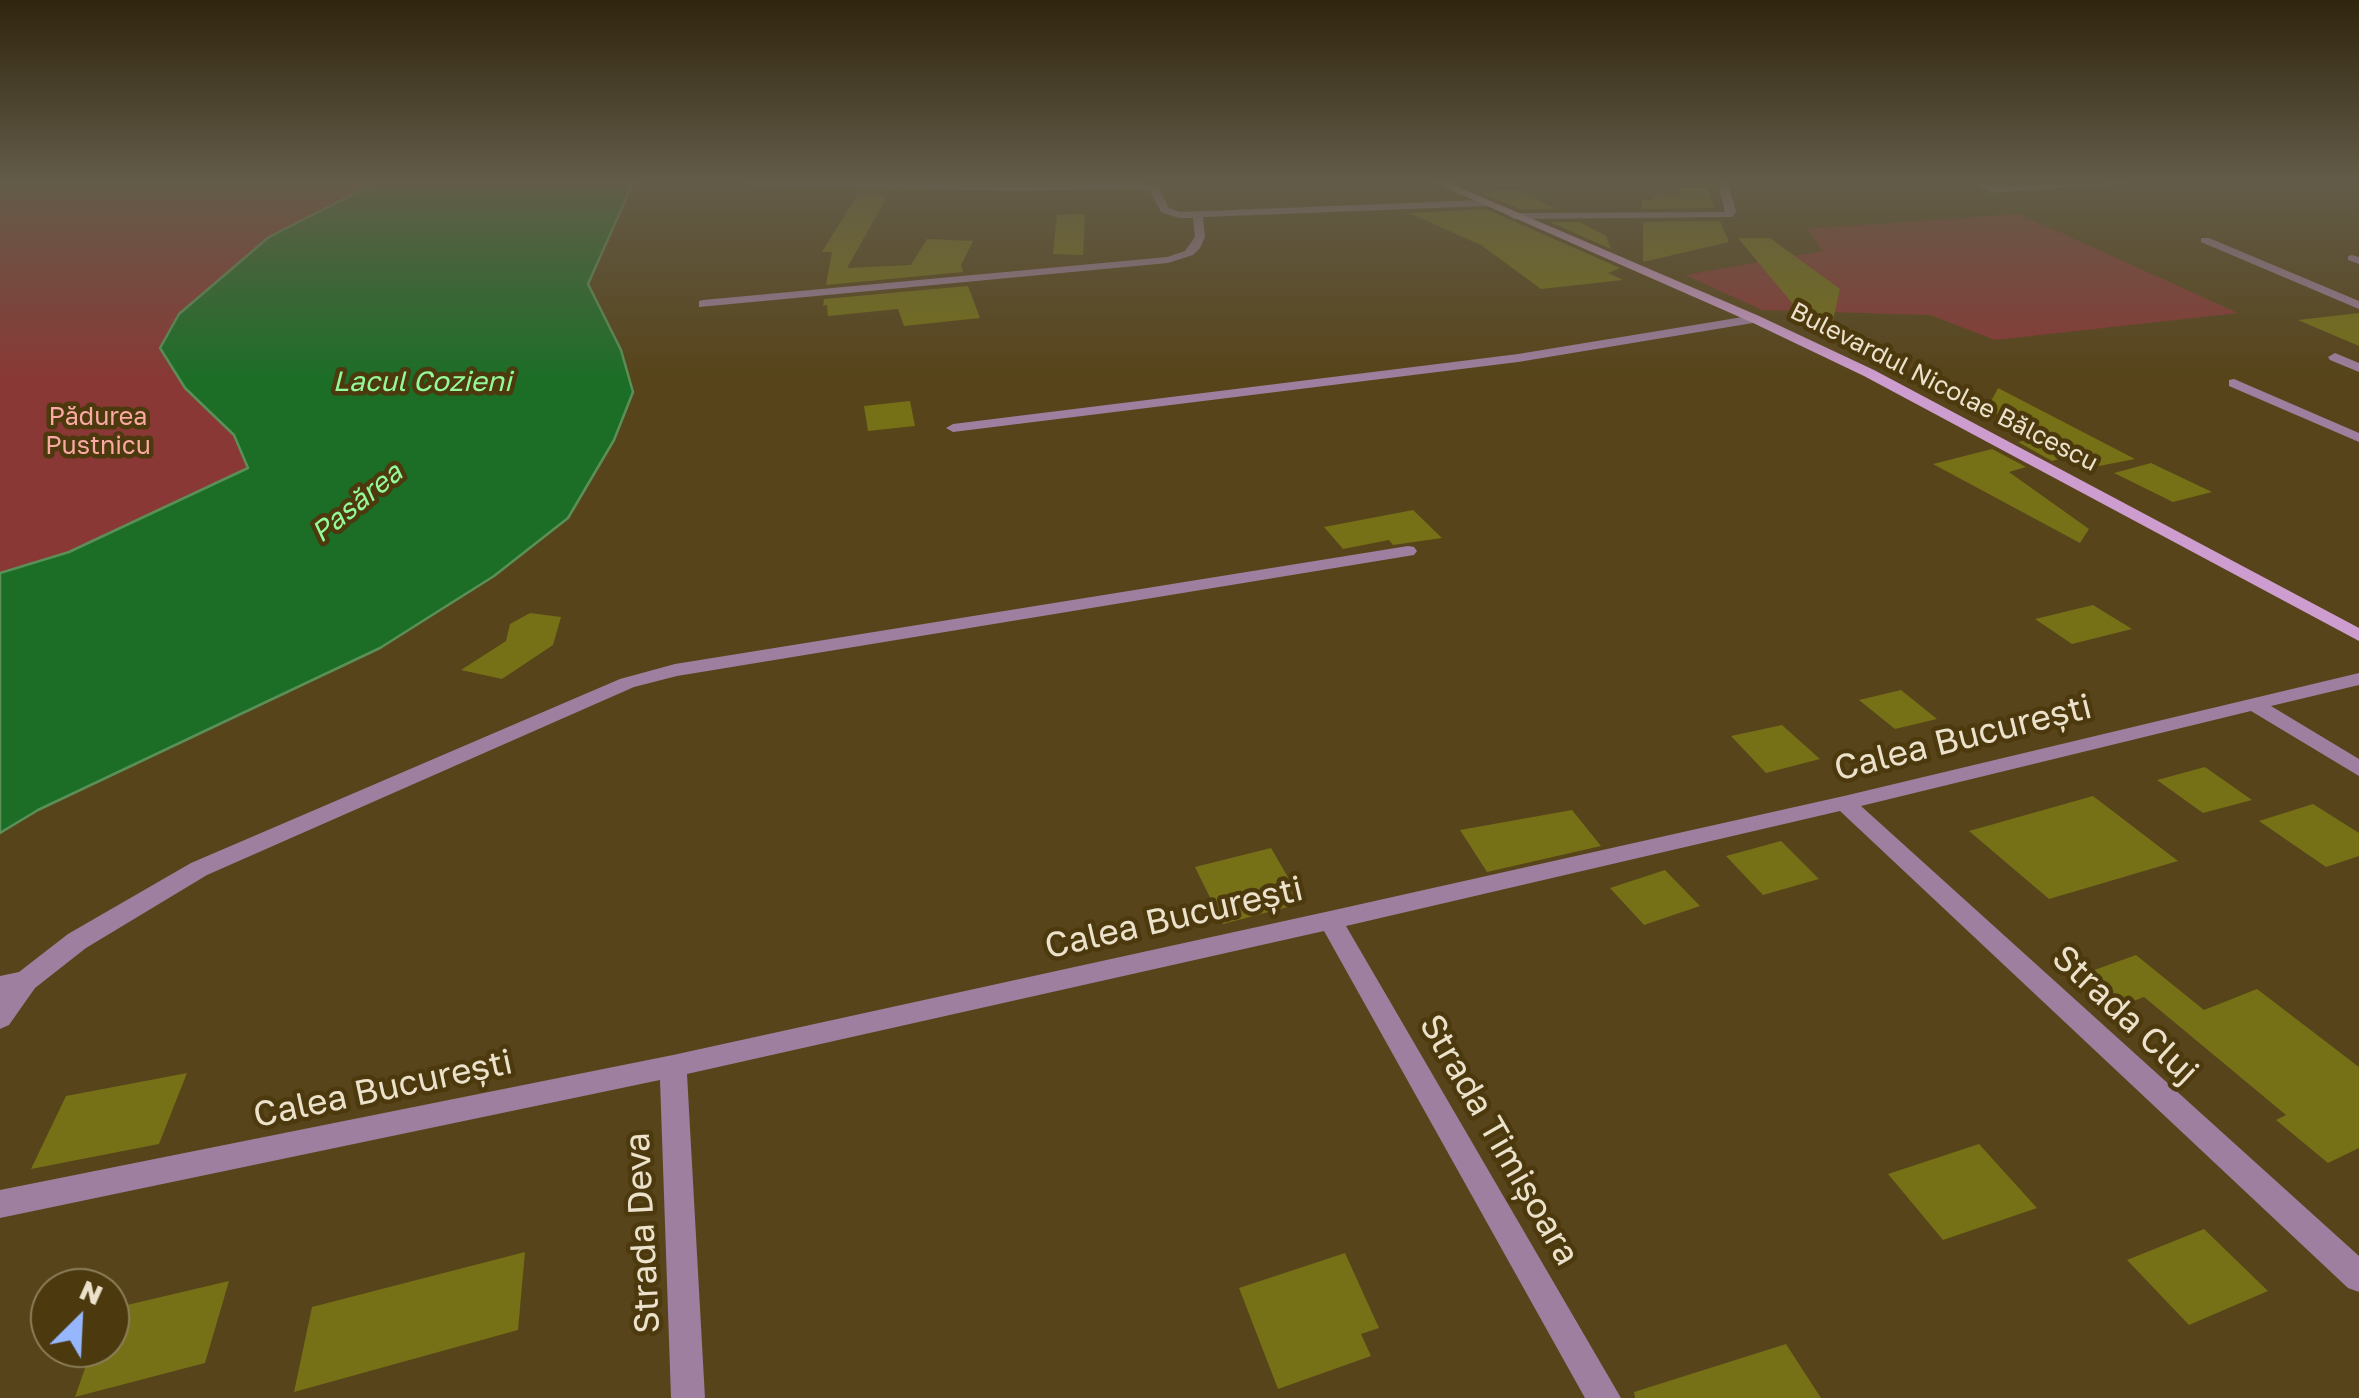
<!DOCTYPE html>
<meta charset="utf-8">
<style>
body{margin:0}
#map{position:relative;width:2359px;height:1398px;overflow:hidden;background:#57441a;font-family:"Golos Text",sans-serif}
canvas{display:block}
.north{position:absolute;left:30px;top:1268px;width:100px;height:100px;box-sizing:border-box;background:#4c3a0e;border:2px solid #8c7d5a;border-radius:50%;rotate:24deg;font-size:28px;font-weight:700;line-height:40px;text-align:center;color:#ece1cb}
.north::after{content:'';display:block;margin:auto;width:35px;height:45px;background:#96b6fd;clip-path:polygon(50% 0,100% 100%,50% 72%,0 100%)}
</style>
<div id="map">
<canvas width="2359" height="1398"></canvas>
<div class="north">N</div>
</div>
<script>
const g = document.querySelector('canvas').getContext('2d');
g.lineJoin = 'round';
function fillPath(path, color) {
  g.fillStyle = color;
  g.fill(path, 'evenodd');
}
function shape(rows) {
  const path = new Path2D();
  for (const r of rows) {
    path.moveTo(r[0], r[1]);
    for (let i = 2; i < r.length; i += 2) path.lineTo(r[i], r[i + 1]);
  }
  return path;
}
function trace(path, color, width, dash) {
  g.strokeStyle = color;
  g.lineWidth = width;
  g.lineCap = dash ? 'butt' : 'round';
  g.setLineDash(dash || []);
  g.stroke(path);
}
function label(font, color, halo, rows, align = 'center') {
  g.font = font + ' "Golos Text",sans-serif';
  g.lineWidth = 9;
  g.setLineDash([]);
  g.textBaseline = 'middle';
  g.strokeStyle = halo;
  g.fillStyle = color;
  for (const [text, x, y, turn = 0] of rows) {
    g.save();
    g.translate(x, y);
    g.rotate((+turn || 0) * Math.PI / 180);
    g.textAlign = isNaN(turn) ? turn : align;
    if (halo) g.strokeText(text, 0, 0);
    g.fillText(text, 0, 0);
    g.restore();
  }
}
const green = shape([
 [0,183,375,183,269,237,185,388,234,435,248,468,69,552,0,573],
 [2019,214,2238,313,1995,340,1930,315,1762,310,1685,275,1823,251,1808,229]
]);
const water = shape([
 [375,183,633,183,588,284,621,350,633,392,614,440,568,518,494,576,380,648,38,810,0,833,0,573,69,552,248,468,234,435,185,388,160,348,179,314,269,237,375,183]
]);
const building = shape([
 [1678,187,1706,188,1715,208,1642,209,1642,200,1651,200,1656,195,1682,197],
 [1510,190,1523,192,1556,209,1520,209,1482,193],
 [857,195,888,195,847,268,911,265,927,239,973,241,961,265,963,272,826,285,832,252,822,252],
 [1486,209,1620,268,1608,273,1623,280,1541,289,1481,245,1409,213],
 [1085,214,1083,255,1053,254,1057,215],
 [1720,221,1729,242,1643,262,1643,222],
 [1550,222,1580,222,1606,236,1611,249],
 [1738,238,1770,238,1840,289,1832,324,1814,325,1803,316],
 [968,286,980,318,904,326,898,309,828,316,827,305,823,306,824,299],
 [2359,313,2359,346,2298,320],
 [1998,388,2135,459,2094,467,2073,455,2052,461,2018,442,2028,440,2007,429,2019,426,1987,409],
 [910,401,915,426,868,431,864,406],
 [1992,449,2026,467,2009,472,2089,529,2080,543,1933,464],
 [2151,463,2212,492,2173,502,2114,473],
 [1413,510,1442,538,1393,545,1389,540,1343,549,1324,527],
 [2093,605,2132,629,2072,644,2035,619],
 [530,613,561,617,553,645,502,679,461,670,506,641,510,624],
 [1901,690,1937,719,1895,729,1859,700],
 [1782,725,1820,759,1766,773,1731,736],
 [2205,767,2252,800,2203,813,2157,780],
 [2093,796,2178,861,2049,899,1969,831],
 [2313,804,2359,833,2359,856,2326,867,2259,821],
 [1572,810,1601,846,1487,872,1460,830],
 [1781,841,1819,879,1763,895,1726,856],
 [1271,848,1303,903,1223,924,1195,867],
 [1665,870,1700,906,1644,925,1610,888],
 [2136,955,2204,1010,2257,989,2359,1067,2359,1148,2328,1163,2276,1120,2286,1115,2144,997,2123,1005,2086,973],
 [187,1073,159,1144,31,1169,66,1096],
 [1979,1144,2037,1208,1943,1240,1888,1174],
 [2204,1229,2268,1291,2189,1325,2127,1260],
 [525,1252,518,1330,294,1392,312,1307],
 [1345,1253,1379,1328,1361,1334,1371,1356,1278,1389,1239,1288],
 [229,1281,205,1363,75,1397,92,1348,110,1348,110,1309],
 [1786,1344,1821,1398,1635,1398,1634,1392]
]);
const street = shape([
 [748,183,1140,183,1158,187,1169,208,1180,212,1484,200,1489,203,1484,206,1203,217,1205,237,1200,248,1193,255,1168,263,699,307,699,301,703,300,1167,257,1185,251,1195,237,1193,218,1179,218,1161,212,1150,191,1139,189,1015,191,753,186,748,183],
 [1718,183,1728,183,1736,212,1732,217,1514,219,1509,216,1514,213,1725,212,1718,183],
 [1974,183,1993,187,2133,183,1991,193,1974,183],
 [2201,238,2209,238,2359,301,2359,309,2201,242,2201,238],
 [2352,255,2359,257,2359,264,2348,260,2348,256,2352,255],
 [1755,315,1759,316,1759,322,1518,362,953,432,946,428,953,424,1518,354,1755,315],
 [2335,353,2359,363,2359,372,2330,360,2328,357,2335,353],
 [2234,379,2359,433,2359,442,2229,386,2229,380,2234,379],
 [1408,546,1414,547,1417,551,1414,555,677,676,634,687,207,875,86,948,35,988,9,1025,0,1029,0,976,19,972,68,934,191,863,620,679,675,664,1408,546],
 [2359,673,2359,685,2271,706,2359,759,2359,776,2251,711,1861,806,2359,1256,2359,1292,2348,1288,1840,811,1346,926,1621,1398,1585,1398,1324,931,687,1074,705,1398,671,1398,660,1080,0,1218,0,1190,673,1055,1330,911,1844,796,2359,673]
]);
const secondary = shape([
 [1435,183,1449,183,1759,316,1874,370,2359,628,2359,641,1864,376,1751,322,1435,183]
]);
const farStreetnames = [
 ["Bulevardul Nicolae Bălcescu",1944,387,27]
];
const farParknames = [
 ["Pădurea",98,417],
 ["Pustnicu",98,446]
];
const farWaternames = [
 ["Lacul Cozieni",422,382],
 ["Pasărea",357,503,-39]
];
const nearStreetnames = [
 ["Calea București",1963,738,-14],
 ["Calea București",1174,918,-13],
 ["Strada Cluj",2125,1015,43],
 ["Calea București",383,1089,-12],
 ["Strada Timișoara",1499,1140,60],
 ["Strada Deva",643,1233,-93]
];
fillPath(green, '#893835');
fillPath(water, '#1c6e27');
trace(water, '#5a9058', 2.5);
fillPath(building, '#767016');
fillPath(street, '#9e7f9f');
fillPath(secondary, '#ce9dcf');
const sky = g.createLinearGradient(0, 0, 0, 379);
sky.addColorStop(0, '#30250e');
sky.addColorStop(0.48, '#635c49');
sky.addColorStop(1, '#635c4900');
g.fillStyle = sky;
g.fillRect(0, 0, 2359, 379);
label('25px', '#ece1cb', '#4c3a0e', farStreetnames);
label('25px', '#fbaaa3', '#4c3a0e', farParknames);
label('italic 28px', '#94fa99', '#4c3a0e', farWaternames);
label('35px', '#ece1cb', '#4c3a0e', nearStreetnames);
</script>
